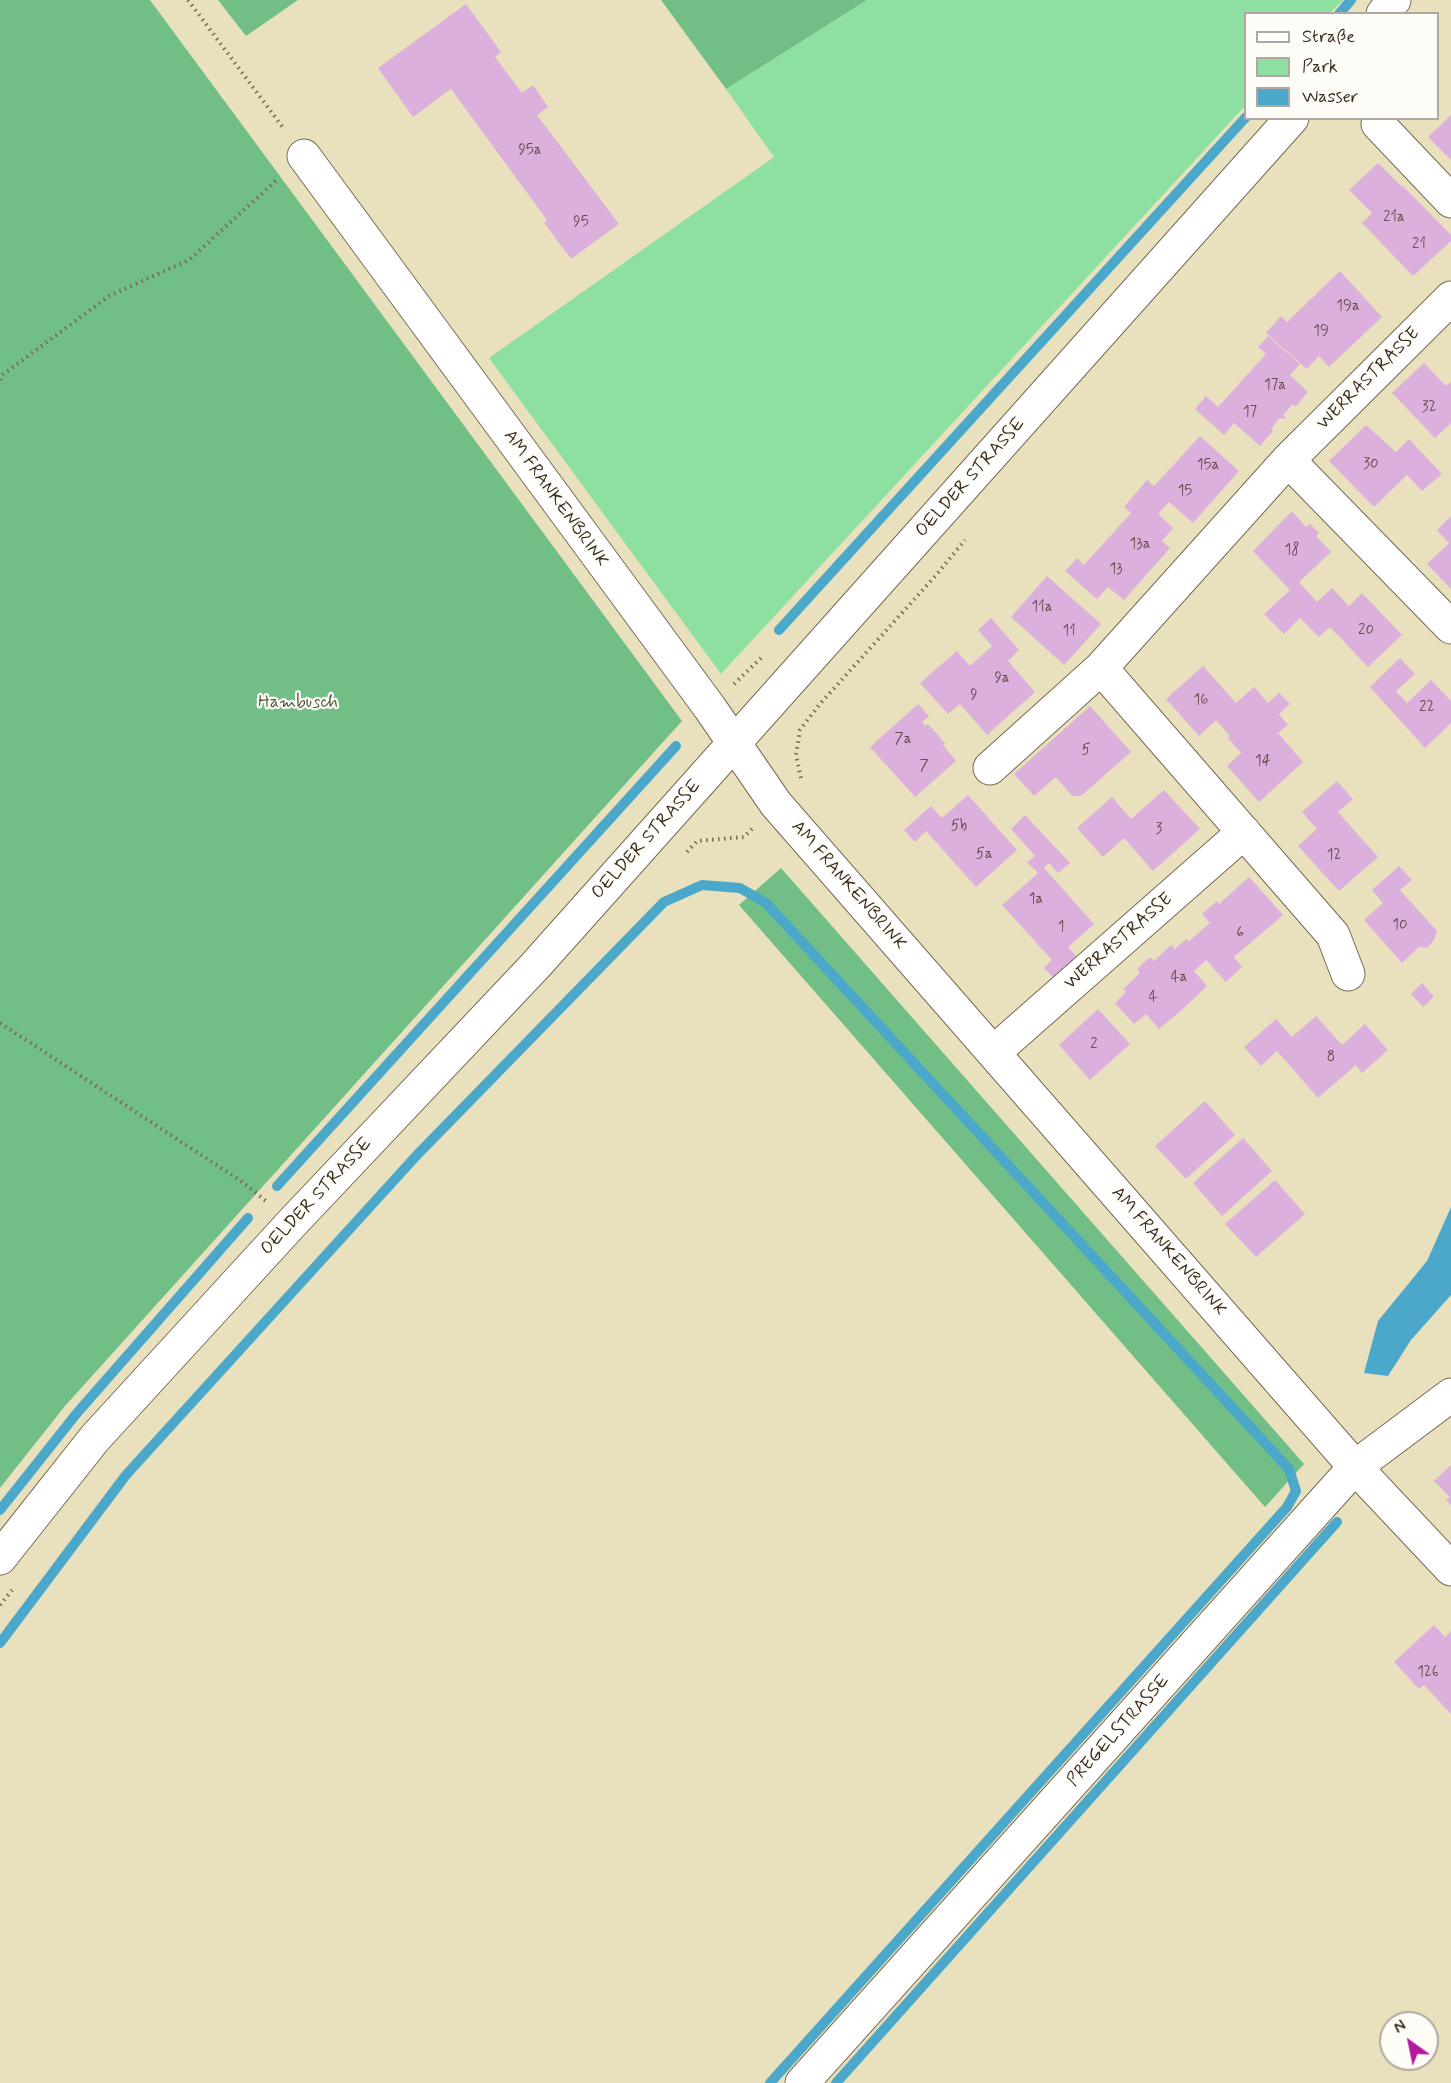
<!DOCTYPE html>
<meta charset="utf-8">
<style>
body{margin:0}
#map{position:relative;width:1451px;height:2083px;overflow:hidden;background:#e9e1bd;font-family:Mynerve,sans-serif}
canvas{display:block}
.legend{position:absolute;left:1244px;top:12px;width:195px;height:108px;box-sizing:border-box;background:#fdfcf7;border:2px solid #afa8a0;margin:0;padding:8px 10px;list-style:none;font-size:18px;color:#3b2a1e}
.legend li{display:flex;align-items:center;gap:12px;height:30px}
.legend b{width:30px;border:2px solid #afa8a0}
.north{position:absolute;left:1379px;top:2011px;width:60px;height:60px;box-sizing:border-box;background:#fdfcf7;border:2px solid #afa8a0;border-radius:50%;rotate:327deg;font-size:16px;font-weight:700;line-height:24px;text-align:center;color:#3b2a1e}
.north::after{content:'';display:block;margin:auto;width:21px;height:27px;background:#b5179e;clip-path:polygon(50% 0,100% 100%,50% 72%,0 100%)}
</style>
<div id="map">
<canvas width="1451" height="2083"></canvas>
<ul class="legend">
<li><b style="height:8px;background:#fff"></b>Straße</li>
<li><b style="height:16px;background:#8de0a1"></b>Park</li>
<li><b style="height:16px;background:#4ca8ca"></b>Wasser</li>
</ul>
<div class="north">N</div>
</div>
<script>
const g = document.querySelector('canvas').getContext('2d');
g.lineJoin = 'round';
function fillPath(path, color) {
  g.fillStyle = color;
  g.fill(path, 'evenodd');
}
function shape(rows) {
  const path = new Path2D();
  for (const r of rows) {
    path.moveTo(r[0], r[1]);
    for (let i = 2; i < r.length; i += 2) path.lineTo(r[i], r[i + 1]);
  }
  return path;
}
function trace(path, color, width, dash) {
  g.strokeStyle = color;
  g.lineWidth = width;
  g.lineCap = dash ? 'butt' : 'round';
  g.setLineDash(dash || []);
  g.stroke(path);
}
function label(font, color, halo, rows, align = 'center') {
  g.font = font + ' Mynerve,sans-serif';
  g.lineWidth = 4.5;
  g.setLineDash([]);
  g.textBaseline = 'middle';
  g.strokeStyle = halo;
  g.fillStyle = color;
  for (const [text, x, y, turn = 0] of rows) {
    g.save();
    g.translate(x, y);
    g.rotate((+turn || 0) * Math.PI / 180);
    g.textAlign = isNaN(turn) ? turn : align;
    if (halo) g.strokeText(text, 0, 0);
    g.fillText(text, 0, 0);
    g.restore();
  }
}
const green = shape([
 [867,0,1343,0,1330,13,1246,14,1245,106,721,674,489,358,774,157,726,89]
]);
const forest = shape([
 [0,0,150,0,682,721,65,1406,0,1488],
 [218,0,298,0,246,36],
 [661,0,867,0,726,89],
 [781,868,1304,1464,1265,1507,739,905]
]);
const water = shape([
 [1451,1207,1451,1295,1411,1340,1388,1376,1364,1373,1378,1321,1427,1261]
]);
const stream = shape([
 [1339,14,1351,0],
 [779,630,1246,117],
 [277,1186,676,746],
 [0,1510,77,1413,248,1218],
 [0,1643,126,1475,417,1155,664,902,702,885,740,888,766,903,1289,1469,1296,1491,1287,1507,770,2083],
 [836,2083,1337,1522]
]);
const building = shape([
 [466,4,501,52,495,57,522,93,533,85,548,107,537,115,619,224,571,259,544,223,547,220,451,89,413,117,378,68],
 [1451,115,1451,160,1428,137],
 [1378,163,1401,186,1402,185,1451,235,1451,241,1413,276,1362,223,1372,213,1349,190],
 [1340,271,1382,317,1329,367,1319,356,1307,369,1266,333,1281,316,1287,322],
 [1268,336,1300,364,1290,375,1308,392,1295,407,1293,404,1283,415,1286,418,1284,419,1280,418,1271,429,1273,431,1260,446,1234,423,1224,435,1195,409,1206,396,1218,407,1266,354,1258,347],
 [1424,363,1446,386,1451,382,1451,423,1435,438,1392,393],
 [1366,425,1396,452,1409,439,1442,474,1422,491,1407,475,1374,507,1329,461],
 [1200,436,1239,471,1193,523,1169,502,1158,514,1173,528,1162,541,1170,548,1124,600,1108,587,1097,599,1065,571,1077,558,1084,565,1131,513,1124,507,1147,480,1154,486],
 [1292,511,1306,527,1310,524,1319,533,1316,536,1331,552,1299,582,1317,602,1332,588,1349,606,1362,593,1402,635,1368,667,1330,627,1319,637,1300,618,1284,634,1264,614,1290,590,1253,551],
 [1451,516,1451,589,1427,564,1449,543,1437,530],
 [1047,576,1101,624,1064,665,1011,617],
 [991,618,1019,650,1008,661,1035,692,987,735,960,704,948,714,920,683,957,651,970,666,992,646,978,630],
 [1400,658,1415,674,1396,691,1407,703,1431,680,1451,701,1451,723,1425,748,1370,687],
 [1203,666,1236,703,1254,687,1268,703,1279,693,1290,704,1279,714,1288,725,1278,733,1303,762,1259,802,1227,766,1241,753,1228,738,1230,736,1216,720,1199,736,1166,699],
 [918,704,929,716,922,722,925,726,928,724,936,733,945,743,943,745,956,761,915,797,870,747],
 [1090,706,1131,752,1081,796,1072,796,1056,777,1034,796,1014,774],
 [1337,781,1353,799,1338,812,1378,857,1339,891,1298,846,1317,829,1302,812],
 [1164,790,1200,829,1153,871,1124,838,1103,857,1077,828,1112,797,1131,819],
 [968,795,1017,850,976,887,926,831,915,842,904,830,931,806,942,818],
 [1025,815,1070,863,1058,873,1049,863,1044,868,1094,924,1068,947,1078,958,1055,979,1044,968,1052,960,1002,905,1038,873,1027,862,1035,856,1011,829],
 [1399,866,1412,880,1400,890,1437,931,1434,940,1427,948,1419,947,1402,963,1364,920,1383,903,1372,890],
 [1249,877,1283,915,1234,957,1242,967,1226,982,1206,960,1194,971,1207,986,1184,1008,1159,1029,1146,1014,1134,1024,1115,1003,1126,992,1123,989,1140,973,1137,969,1150,957,1154,961,1171,945,1175,949,1186,939,1189,941,1210,923,1202,914,1217,901,1219,904],
 [1422,983,1434,997,1423,1007,1411,994],
 [1098,1009,1130,1044,1090,1080,1059,1045],
 [1316,1016,1342,1045,1365,1024,1388,1050,1362,1073,1356,1065,1318,1098,1277,1051,1261,1066,1244,1047,1276,1019,1292,1037],
 [1205,1101,1235,1135,1186,1179,1155,1146],
 [1243,1138,1272,1171,1222,1216,1193,1183],
 [1275,1180,1305,1214,1256,1257,1225,1224],
 [1451,1465,1451,1505,1446,1500,1450,1497,1434,1481],
 [1434,1625,1445,1637,1451,1631,1451,1714,1424,1685,1419,1689,1394,1662]
]);
const path = shape([
 [188,0,284,129],
 [0,380,1,376,109,296,189,260,279,178],
 [734,684,761,658],
 [801,778,796,755,800,730,819,705,937,574,965,540],
 [687,852,697,841,744,837,752,829],
 [0,1023,241,1181,266,1201],
 [0,1605,12,1590]
]);
const minor = shape([
 [1383,14,1394,0],
 [1378,124,1451,201],
 [304,156,710,708,776,804,1355,1467,1451,1569],
 [1288,460,1451,627],
 [1101,668,1333,935,1348,974],
 [990,768,1101,668,1288,460,1451,298],
 [994,1052,1244,832],
 [0,1558,95,1438,292,1223,535,966,1292,118],
 [802,2083,1355,1467,1451,1395]
]);
const numberNames = [
 ["95a",530,151],
 ["21a",1394,218],
 ["95",581,223],
 ["21",1419,245],
 ["19a",1348,307],
 ["19",1321,332],
 ["17a",1275,386],
 ["32",1429,408],
 ["17",1250,413],
 ["30",1371,465],
 ["15a",1208,466],
 ["15",1185,492],
 ["13a",1140,545],
 ["18",1292,551],
 ["13",1116,570],
 ["11a",1042,608],
 ["20",1366,631],
 ["11",1069,632],
 ["9a",1002,679],
 ["9",974,696],
 ["16",1201,701],
 ["22",1427,708],
 ["7a",903,740],
 ["5",1086,751],
 ["14",1263,762],
 ["7",924,767],
 ["5b",959,827],
 ["3",1159,830],
 ["5a",984,855],
 ["12",1334,856],
 ["1a",1036,900],
 ["10",1400,926],
 ["1",1061,928],
 ["6",1240,934],
 ["4a",1179,978],
 ["4",1153,998],
 ["2",1094,1045],
 ["8",1331,1058],
 ["126",1428,1673]
];
const streetNames = [
 ["WERRASTRASSE",1369,379,-45],
 ["OELDER STRASSE",971,478,-48],
 ["AM FRANKENBRINK",555,499,54],
 ["OELDER STRASSE",647,840,-48],
 ["AM FRANKENBRINK",848,886,49],
 ["WERRASTRASSE",1119,942,-41],
 ["OELDER STRASSE",317,1197,-47],
 ["AM FRANKENBRINK",1168,1252,49],
 ["PREGELSTRASSE",1119,1731,-48]
];
const parkNames = [
 ["Hambusch",298,703]
];
fillPath(green, '#8de0a1');
fillPath(forest, '#72be87');
fillPath(water, '#4ca8ca');
trace(stream, '#4ca8ca', 10);
fillPath(building, '#dcb0dc');
trace(minor, '#786a56', 35);
trace(path, '#786a56', 4, [1.5, 4.5]);
trace(minor, '#fff', 33);
label('15px', '#634c4e', null, numberNames);
label('18px', '#3b2a1e', '#fdfcf7', streetNames);
label('18px', '#50583f', '#fdfcf7', parkNames);
</script>
